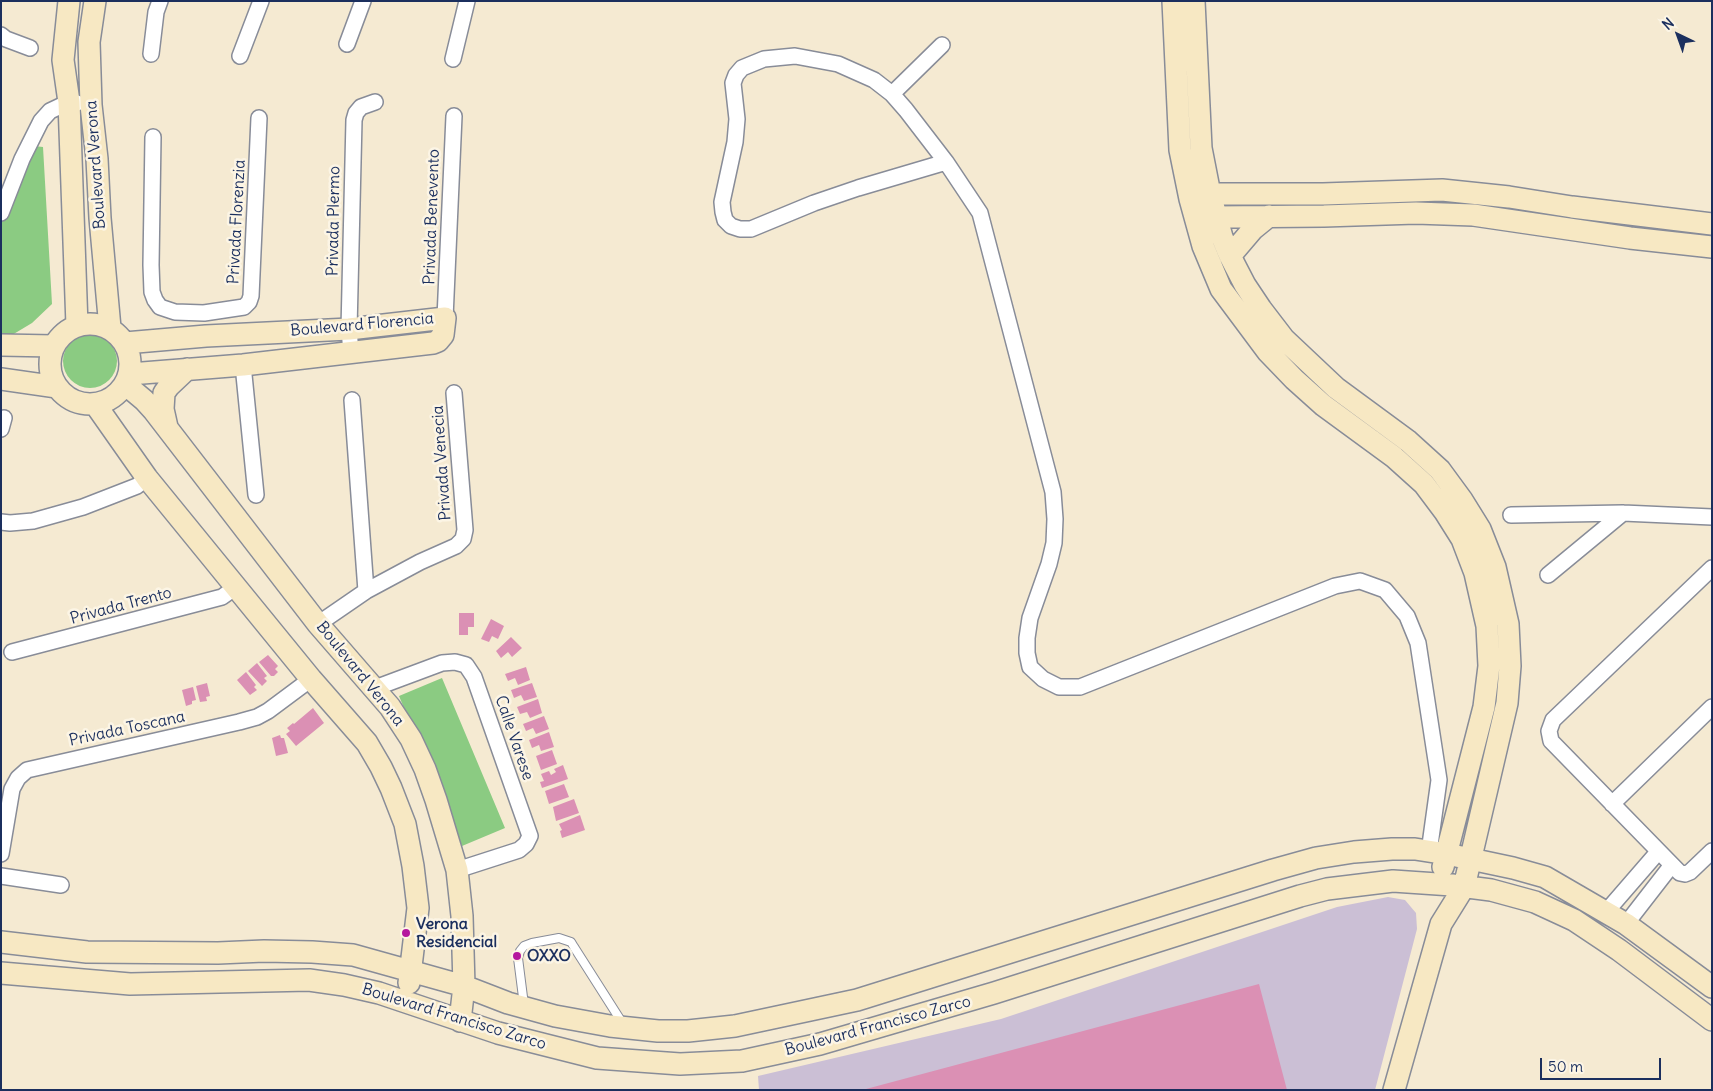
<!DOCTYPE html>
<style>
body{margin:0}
#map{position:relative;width:1713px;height:1091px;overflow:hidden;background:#f5ead2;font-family:Delius,sans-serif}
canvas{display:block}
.frame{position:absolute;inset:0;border:2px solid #1b2f5e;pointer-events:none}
.north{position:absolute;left:1653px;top:10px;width:50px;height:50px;-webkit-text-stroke:4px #fcf5e5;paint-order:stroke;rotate:318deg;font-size:14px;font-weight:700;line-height:20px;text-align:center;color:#1b2f5e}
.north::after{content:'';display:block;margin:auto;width:18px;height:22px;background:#1b2f5e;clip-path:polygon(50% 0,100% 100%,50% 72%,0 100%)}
.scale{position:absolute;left:1540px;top:1058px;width:121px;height:22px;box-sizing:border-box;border:2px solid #1b2f5e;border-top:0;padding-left:6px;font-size:15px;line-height:18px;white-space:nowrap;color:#1b2f5e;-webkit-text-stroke:4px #fcf5e5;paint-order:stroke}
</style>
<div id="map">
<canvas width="1713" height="1091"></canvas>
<div class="frame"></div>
<div class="north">N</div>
<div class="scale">50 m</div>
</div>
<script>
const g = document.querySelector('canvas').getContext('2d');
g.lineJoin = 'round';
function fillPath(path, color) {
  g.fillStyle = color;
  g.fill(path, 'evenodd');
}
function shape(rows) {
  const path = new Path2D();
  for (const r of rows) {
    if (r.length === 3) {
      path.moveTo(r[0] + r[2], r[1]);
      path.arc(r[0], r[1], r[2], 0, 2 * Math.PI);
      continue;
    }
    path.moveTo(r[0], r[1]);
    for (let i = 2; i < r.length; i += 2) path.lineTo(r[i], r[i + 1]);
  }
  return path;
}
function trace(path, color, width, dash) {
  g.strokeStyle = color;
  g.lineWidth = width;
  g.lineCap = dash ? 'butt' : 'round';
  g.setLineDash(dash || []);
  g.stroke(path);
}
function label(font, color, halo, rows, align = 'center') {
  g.font = font + ' Delius,sans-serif';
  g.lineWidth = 5;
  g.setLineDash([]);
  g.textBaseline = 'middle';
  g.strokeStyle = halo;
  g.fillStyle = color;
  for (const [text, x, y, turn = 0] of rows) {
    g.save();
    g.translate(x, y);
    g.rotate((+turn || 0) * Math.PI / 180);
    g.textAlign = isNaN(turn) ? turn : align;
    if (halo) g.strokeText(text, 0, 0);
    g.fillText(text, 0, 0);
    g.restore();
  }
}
const industrial = shape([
 [1388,897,1405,900,1416,913,1417,929,1375,1090,759,1090,758,1076,1001,1019,1337,907]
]);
const green = shape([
 [34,146,43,147,52,304,32,323,12,335,1,334,1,220],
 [90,361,27],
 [442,678,505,828,462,846,399,696]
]);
const building = shape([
 [459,613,474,613,474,627,468,627,468,635,459,635],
 [491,619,504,626,498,639,492,636,489,642,481,639],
 [511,637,522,648,512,657,508,652,501,658,496,651],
 [268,655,278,666,275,669,278,672,274,676,271,676,259,662],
 [257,663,267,676,264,678,267,681,262,686,248,671],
 [526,667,530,680,518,685,515,678,508,681,505,674],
 [246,672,256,685,254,687,257,690,250,695,237,680],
 [207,683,210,696,206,697,207,701,200,702,196,686],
 [532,683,537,697,524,701,521,695,514,698,511,690],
 [193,687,196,700,192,701,192,704,186,706,182,690],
 [538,699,542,713,530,718,527,712,520,714,517,707],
 [313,708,324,723,296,746,286,734,290,731,287,728,293,723,294,724],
 [544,716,549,729,536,734,533,728,526,731,523,724],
 [549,732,554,747,541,751,539,745,532,748,529,740],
 [280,735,281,738,284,738,288,753,276,756,272,738],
 [552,750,557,764,541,770,536,756],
 [563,765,568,779,542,788,540,782,544,781,541,774,549,771,551,775,556,772,554,769],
 [564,784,569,797,549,804,545,791],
 [574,799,579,813,556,821,553,807],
 [580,815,585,830,562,838,560,831,562,830,559,824],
 [1259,984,1287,1090,866,1090,866,1089]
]);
const lane = shape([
 [524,1005,518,958,520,951,524,946,532,943,559,938,571,942,574,947,623,1024]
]);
const street = shape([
 [1,35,6,39,30,48],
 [347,44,363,1],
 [151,54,156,12,160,1],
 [240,56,261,1],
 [453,59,467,1],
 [892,94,942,45],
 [153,137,151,265,152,292,155,300,160,307,175,312,204,313,244,307,249,302,251,296,259,118],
 [946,162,858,188,814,203,751,229,740,229,731,226,725,220,723,212,722,202,735,142,737,119,733,83,736,75,742,68,764,59,795,56,838,64,874,80,892,94,906,110,946,162,980,213,1053,492,1055,519,1054,543,1049,564,1030,618,1027,638,1027,653,1030,667,1043,679,1059,687,1080,687,1335,586,1360,581,1385,590,1407,616,1418,643,1439,780,1429,852],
 [1,213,22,159,41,121,50,111,69,102,77,103],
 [445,318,454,116],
 [351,353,349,329,354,120,356,113,361,107,375,102],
 [243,365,256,495],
 [352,400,366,591],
 [1,429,4,418],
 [1511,515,1623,513,1712,517],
 [1,522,10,523,33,521,83,507,137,486,147,478],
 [1712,568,1553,720,1549,731,1551,741,1680,873,1685,874,1690,872,1712,851],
 [1548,575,1623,513],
 [318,624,366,591,420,562,456,546,463,539,465,530,454,393],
 [12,652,222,597,236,587],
 [375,688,442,663,455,662,466,665,474,677,530,836,526,844,519,850,457,870],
 [1612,804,1712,707],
 [1,854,12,789,18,778,27,770,239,722,257,717,268,711,311,679],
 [1,876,61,885],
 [1606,912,1658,852],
 [1626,924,1671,866]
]);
const secondary = shape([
 [69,1,63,60,69,102,77,326],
 [95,1,89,42,91,105,97,159,100,218,110,328],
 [1173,1,1180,150,1190,199,1203,246,1221,289,1268,352,1294,379,1323,405,1394,457,1424,484,1445,512,1462,539,1475,573,1487,626,1489,666,1484,707,1443,867],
 [1194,1,1201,148,1210,194,1222,237,1230,256,1245,285,1261,309,1284,339,1336,388,1408,441,1440,470,1462,500,1480,529,1495,567,1508,624,1510,666,1507,703,1464,887,1441,924,1394,1090],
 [1197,197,1210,194,1323,194,1442,190,1509,197,1572,207,1712,224],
 [1203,219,1216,217,1324,216,1416,213,1473,215,1630,238,1712,247],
 [1230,256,1253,229,1269,216],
 [90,364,40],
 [125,343,206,336,349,329,445,318,443,335,438,341,433,343,243,365,130,374],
 [1,345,54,346],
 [1,379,57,387],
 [125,384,144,400,154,411,318,624,390,707,411,739,425,769,436,800,457,870,462,916,464,986,460,1021],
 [95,404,147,478,311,679,367,743,381,767,391,788,405,824,413,866,418,908,409,983],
 [167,427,163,409,164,393,169,386,187,369],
 [1,942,87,952,218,953,264,951,312,952,353,955,464,986,508,1003,555,1016,610,1026,658,1031,688,1031,735,1026,857,1000,1273,870,1316,858,1354,852,1392,849,1415,849,1447,854,1513,868,1545,877,1626,924,1712,987],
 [1,973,130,984,309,980,344,985,379,993,498,1033,597,1058,680,1064,742,1061,820,1044,994,993,1300,896,1327,889,1393,881,1452,885,1491,890,1535,902,1574,920,1619,950,1712,1020]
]);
const markers = [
 [406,933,5,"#b5179e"],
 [517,956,5,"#b5179e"]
];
const streetNames = [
 ["Boulevard Verona",96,165,-94],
 ["Privada Benevento",432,217,-88],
 ["Privada Plermo",334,221,-89],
 ["Privada Florenzia",237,222,-87],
 ["Boulevard Florencia",362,325,-5],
 ["Privada Venecia",442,463,-94],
 ["Privada Trento",121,606,-15],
 ["Boulevard Verona",360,674,51],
 ["Privada Toscana",127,729,-12],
 ["Calle Varese",514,738,71],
 ["Boulevard Francisco Zarco",454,1017,17],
 ["Boulevard Francisco Zarco",878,1026,-15]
];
const poiNames = [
 ["Verona",416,924],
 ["Residencial",416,942],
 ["OXXO",527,956]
];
fillPath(industrial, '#cbbfd5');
fillPath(green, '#8bcb82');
fillPath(building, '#db90b4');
trace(lane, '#888c98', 10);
trace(street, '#888c98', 18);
trace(secondary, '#888c98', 24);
trace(lane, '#fff', 8);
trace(street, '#fff', 15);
trace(secondary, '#f7e8c3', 21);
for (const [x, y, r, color] of markers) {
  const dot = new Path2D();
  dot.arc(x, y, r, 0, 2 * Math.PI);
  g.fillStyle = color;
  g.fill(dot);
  trace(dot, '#fcf5e5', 2);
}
label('16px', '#1b2f5e', '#fcf5e5', streetNames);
label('bold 16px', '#1b2f5e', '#fcf5e5', poiNames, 'left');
</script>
